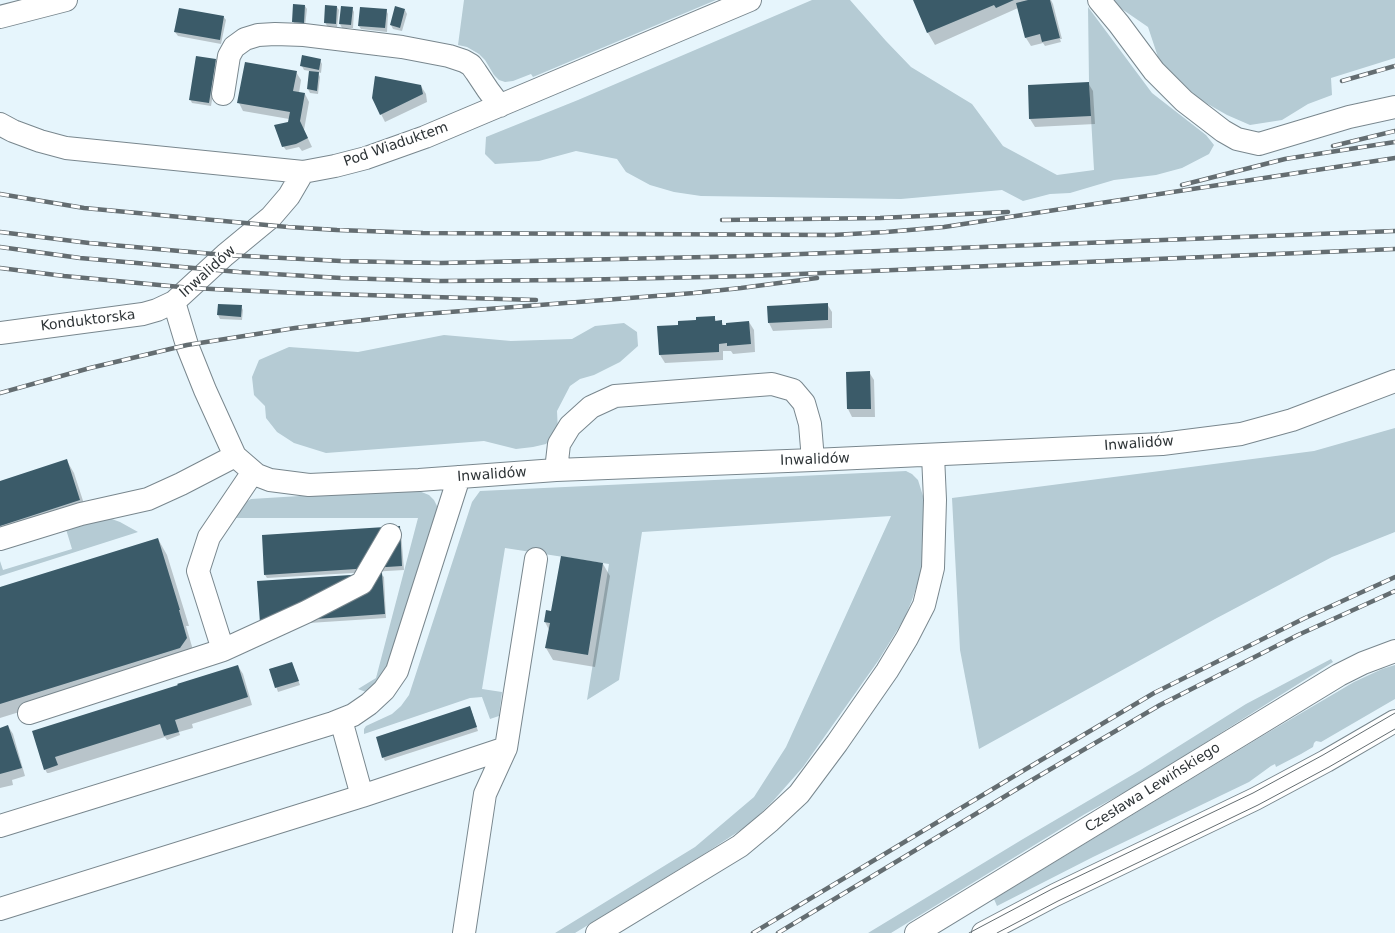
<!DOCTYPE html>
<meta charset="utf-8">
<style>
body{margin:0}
canvas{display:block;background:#e6f5fc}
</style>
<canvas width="1395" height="933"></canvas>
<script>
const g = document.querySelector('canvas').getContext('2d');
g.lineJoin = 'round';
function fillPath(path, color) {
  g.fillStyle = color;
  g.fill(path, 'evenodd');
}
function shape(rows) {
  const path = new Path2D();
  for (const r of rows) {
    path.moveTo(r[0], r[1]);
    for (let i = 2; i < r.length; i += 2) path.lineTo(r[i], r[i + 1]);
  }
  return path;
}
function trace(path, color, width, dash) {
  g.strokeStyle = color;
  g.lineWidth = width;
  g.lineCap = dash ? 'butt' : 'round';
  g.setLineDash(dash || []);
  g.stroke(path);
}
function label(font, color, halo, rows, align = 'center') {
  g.font = font + ' "DejaVu Sans",sans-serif';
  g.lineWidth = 4;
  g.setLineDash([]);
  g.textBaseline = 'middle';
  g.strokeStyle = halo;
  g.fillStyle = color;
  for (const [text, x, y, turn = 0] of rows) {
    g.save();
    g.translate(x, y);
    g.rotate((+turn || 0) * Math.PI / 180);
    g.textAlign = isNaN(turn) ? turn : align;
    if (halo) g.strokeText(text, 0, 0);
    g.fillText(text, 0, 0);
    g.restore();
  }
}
const green = shape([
 [464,0,716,0,533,77,531,74,513,81,505,82,499,80,494,75,485,60,479,54,467,47,458,45],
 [812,0,850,0,886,41,911,67,972,104,1003,146,1057,175,1094,170,1089,82,1088,7,1152,93,1206,135,1214,145,1209,154,1182,168,1156,175,1114,180,1070,193,1050,194,1023,201,1002,190,901,199,701,196,674,192,650,185,626,172,617,159,576,151,539,161,495,164,485,154,486,137,578,100],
 [1112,0,1395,0,1395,58,1331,78,1332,95,1308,104,1282,120,1250,125,1227,115,1199,99,1159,60,1148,27,1116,5],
 [624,323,637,332,638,346,620,362,594,375,580,379,570,386,557,411,558,431,546,444,533,447,516,449,484,441,326,453,294,443,277,432,266,418,265,406,254,395,252,377,259,360,289,347,358,352,444,335,511,341,572,339,595,326],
 [1395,428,1395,532,1332,557,1215,619,979,749,960,650,952,498,1314,451],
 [906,471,912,474,918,480,923,496,925,509,925,553,918,582,912,600,904,619,878,661,803,767,773,801,750,824,704,854,575,933,555,933,695,847,754,797,786,747,891,516,642,532,619,680,587,700,609,564,505,548,482,689,502,692,499,716,490,719,482,697,470,698,364,734,364,729,366,726,392,714,401,706,409,695,472,502,480,491],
 [414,489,429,495,434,500,438,508,389,666,374,686,366,692,358,689,376,678,418,518,235,518,246,502,251,499],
 [109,518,120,522,138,532,0,576,0,561,3,570,72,549,65,526],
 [1331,659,1333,662,1143,782,1085,814,891,933,868,933,1023,839,1139,771,1246,704],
 [1395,665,1395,699,1321,742,1316,741,1314,743,1313,747,1301,754,1276,767,1275,764,1271,766,1249,782,1093,857,997,906,994,899,1264,735,1354,682,1382,669]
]);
const shadow = shape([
 [914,0,1051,0,1053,4,1062,39,1060,39,1061,42,1045,46,1043,43,1031,46,1026,38,1018,8,935,45,928,33],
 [305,6,307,9,305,26,295,25,293,21],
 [337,7,339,10,337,27,327,26,325,22],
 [352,8,354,12,353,28,342,28,340,24],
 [386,10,388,14,387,32,361,29,359,26],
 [405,10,407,14,402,31,393,29,391,25],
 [223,16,226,20,221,44,178,36,175,32],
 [216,60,218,64,211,106,192,103,190,99],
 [320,60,322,64,321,73,318,72,320,77,318,94,310,93,308,89,310,71,304,70,302,66],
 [296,72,301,80,299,93,305,94,309,102,304,130,312,147,302,151,299,147,286,150,283,146,289,127,289,119,243,111,239,103],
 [1088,83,1093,91,1095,124,1035,127,1030,119],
 [421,86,426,94,427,102,385,122,381,114],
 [827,304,832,312,832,328,773,331,769,323],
 [241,306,243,310,242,320,220,319,218,315],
 [714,317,717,322,721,321,724,326,749,322,754,330,755,352,733,354,731,351,723,351,723,360,665,363,660,355,679,326],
 [869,372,874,380,875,417,852,417,848,409,847,373],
 [67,461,74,473,87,513,0,541,0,482],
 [399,527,401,531,404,570,267,578,265,575],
 [158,539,167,555,189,626,186,626,193,650,187,660,0,718,0,588],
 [603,564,610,576,595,667,553,660,546,648,549,630,545,622,552,612],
 [381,574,384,577,386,618,263,626],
 [292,663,300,685,278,692,270,669],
 [238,666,243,674,252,705,192,724,193,728,179,732,180,735,167,740,165,737,49,773,47,773,45,769,33,732,177,687],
 [470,707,478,731,385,761,383,757],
 [8,726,13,734,25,776,12,780,13,785,0,788,0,729]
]);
const building = shape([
 [913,0,1014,0,996,8,994,5,927,33],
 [1028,0,1050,0,1060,38,1042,42,1040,34,1025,38,1016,3],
 [293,4,305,5,304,23,292,22],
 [325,5,337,6,336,24,324,23],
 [341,6,353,7,351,25,339,24],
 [395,6,405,9,400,28,390,25],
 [360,7,387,9,385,28,358,26],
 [179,8,224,16,220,40,174,32],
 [302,55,321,59,319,70,300,66],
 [196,56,216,59,209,103,189,100],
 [245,62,297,71,293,91,305,93,300,121,308,138,296,144,282,147,274,125,288,122,290,112,237,103],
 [309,71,319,72,317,91,307,89],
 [375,76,421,85,423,94,380,115,372,98],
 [1089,82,1091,116,1029,119,1028,85],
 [828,303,828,320,768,323,767,306],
 [218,304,242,305,241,317,217,315],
 [715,316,715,321,722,320,722,325,726,325,726,323,749,321,751,344,727,346,727,343,719,344,719,352,659,355,657,326,678,325,678,321,696,320,696,317],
 [870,371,871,409,847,409,846,372],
 [67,459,80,500,0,526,0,481],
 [400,526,402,566,264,575,262,535],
 [158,538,180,610,179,610,187,638,180,648,0,704,0,587],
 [561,556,603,563,588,655,545,648,550,623,544,622,546,610,551,611],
 [382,573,385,614,260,623,257,581],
 [292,662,299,681,275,688,269,669],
 [238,665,248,697,175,720,179,732,164,736,160,724,55,757,58,765,44,770,32,731,178,685,177,684],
 [470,706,477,727,382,758,376,737],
 [8,725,22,768,0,774,0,728]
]);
const minor = shape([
 [1099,0,1119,24,1154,71,1184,101,1223,131,1237,139,1259,144,1349,117,1395,107],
 [223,94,229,56,234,47,245,39,258,35,275,34,304,35,402,47,449,56,464,61,471,65,476,72,488,90,500,106],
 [0,124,13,131,40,141,66,148,303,172,335,166,366,158,425,137,750,0],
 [174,302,187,345,205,390,235,456,257,475,270,480,309,485,419,480,556,470,813,460,1162,444,1241,434,1292,420,1395,381],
 [0,333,143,314,157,310,174,302,225,255,271,217,289,196,303,172],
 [556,470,559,444,570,426,591,407,615,396,772,384,793,390,804,403,810,424,813,460],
 [0,539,81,514,148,499,181,484,235,456],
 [223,650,306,612,362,583,390,535],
 [29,713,223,650,198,571,209,537,253,472],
 [341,720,362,796,506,748,536,559],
 [0,826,333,723,353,715,369,704,384,690,397,671,459,477],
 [0,909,362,796],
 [464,933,485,794,506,748],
 [597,933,740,846,770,821,799,794,837,743,887,671,907,638,924,605,933,568,935,500,933,455],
 [916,933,1339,675,1363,663,1395,651],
 [983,933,1055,895,1255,799,1326,761,1395,721]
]);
const major = shape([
 [0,17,66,0]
]);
const tram = shape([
 [969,933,1052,889,1253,793,1323,755,1395,713],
 [997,933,1058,901,1258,805,1329,767,1395,729]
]);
const rail = shape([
 [1342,81,1395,66],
 [1333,146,1395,131],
 [1182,185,1285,159,1395,142],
 [0,194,84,208,288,227,337,230,423,233,833,235,886,232,944,227,1395,158],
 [722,220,880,218,1008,212],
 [0,232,89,243,225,255,341,261,441,263,750,256,1395,231],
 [0,247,80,258,239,272,341,278,440,281,571,280,751,276,1395,249],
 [0,268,64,276,191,288,297,293,536,300],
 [0,393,90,368,187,345,295,328,398,316,694,293,741,288,817,278],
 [753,933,1026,769,1154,693,1305,618,1395,577],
 [778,933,1032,780,1160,705,1298,635,1395,591]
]);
const streetNames = [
 ["Pod Wiaduktem",396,145,-19],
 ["Inwalidów",208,272,-42],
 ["Konduktorska",88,321,-7],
 ["Inwalidów",1139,444,-4],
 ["Inwalidów",815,460,-2],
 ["Inwalidów",492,475,-4],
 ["Czesława Lewińskiego",1153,788,-32]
];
fillPath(green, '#b5cbd4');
fillPath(shadow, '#0003');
fillPath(building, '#3b5b69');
trace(minor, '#79878e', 24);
trace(major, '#79878e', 24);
trace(minor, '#fff', 22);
trace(major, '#fff', 22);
trace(tram, '#646d71', 1);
trace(rail, '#646d71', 4.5);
trace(rail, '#fff', 3, [9]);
label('14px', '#2d3336', '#fff', streetNames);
</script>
